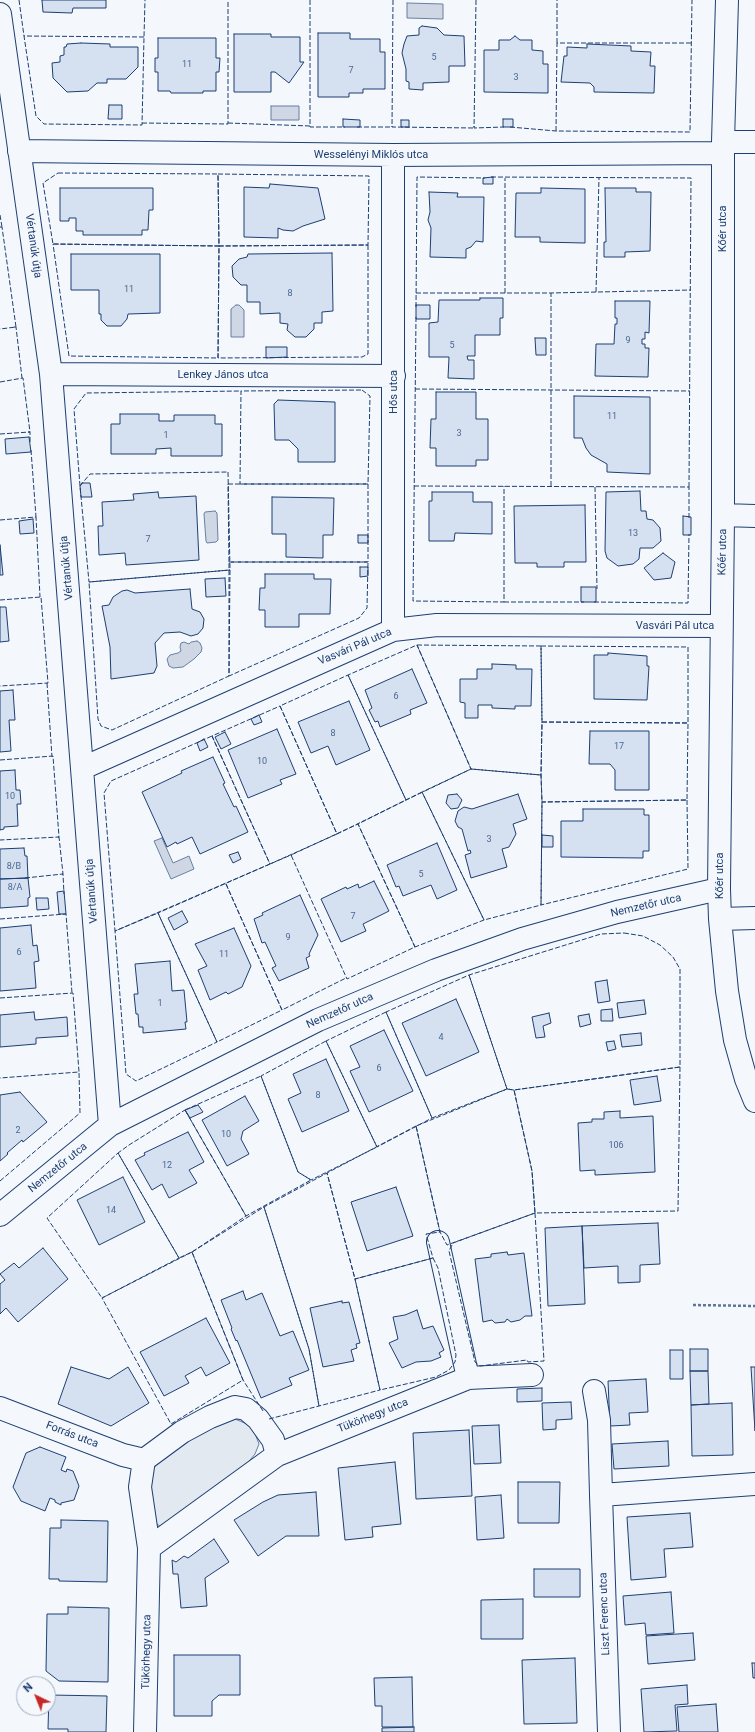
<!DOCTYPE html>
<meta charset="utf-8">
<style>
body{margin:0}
#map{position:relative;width:755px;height:1732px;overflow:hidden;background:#f4f7fb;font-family:Roboto,sans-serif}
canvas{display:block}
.north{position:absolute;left:16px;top:1676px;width:40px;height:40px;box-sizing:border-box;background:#f4f7fb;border:1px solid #9eadc5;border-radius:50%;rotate:317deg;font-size:11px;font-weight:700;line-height:16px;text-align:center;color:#1d3f73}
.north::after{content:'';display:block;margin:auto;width:14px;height:18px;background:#c62828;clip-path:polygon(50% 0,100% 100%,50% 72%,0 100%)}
</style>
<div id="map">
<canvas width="755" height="1732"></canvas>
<div class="north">N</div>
</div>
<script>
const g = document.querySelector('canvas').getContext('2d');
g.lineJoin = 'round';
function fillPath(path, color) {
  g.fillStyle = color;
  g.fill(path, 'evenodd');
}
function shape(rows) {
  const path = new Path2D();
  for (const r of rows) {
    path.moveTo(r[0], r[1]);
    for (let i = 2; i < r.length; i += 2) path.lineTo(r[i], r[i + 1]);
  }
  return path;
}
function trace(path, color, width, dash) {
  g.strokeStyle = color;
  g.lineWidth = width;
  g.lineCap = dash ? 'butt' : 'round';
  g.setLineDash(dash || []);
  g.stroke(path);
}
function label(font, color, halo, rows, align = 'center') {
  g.font = font + ' Roboto,sans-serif';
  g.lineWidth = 3;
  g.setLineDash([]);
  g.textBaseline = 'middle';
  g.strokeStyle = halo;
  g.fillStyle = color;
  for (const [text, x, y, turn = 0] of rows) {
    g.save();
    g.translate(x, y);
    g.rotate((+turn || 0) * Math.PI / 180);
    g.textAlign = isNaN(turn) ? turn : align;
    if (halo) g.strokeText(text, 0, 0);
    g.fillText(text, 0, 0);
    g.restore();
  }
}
const green = shape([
 [230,1417,252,1426,259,1444,255,1454,246,1465,160,1526,152,1521,150,1485,153,1469,166,1452,230,1417]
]);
const water = shape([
 [407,3,443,4,443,19,407,18,407,3],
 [271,106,299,106,299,120,271,120,271,106],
 [236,305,239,305,244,310,244,337,231,337,231,309,236,305],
 [215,511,217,513,218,540,216,542,207,543,206,541,204,514,205,512,215,511],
 [197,641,200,643,202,648,201,652,194,659,183,667,173,668,169,666,167,659,170,655,178,653,181,651,180,647,181,643,184,642,189,644,191,642,197,641],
 [162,838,173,863,189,856,194,869,171,879,154,841,162,838]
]);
const building = shape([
 [42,0,106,0,106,8,73,8,72,13,43,12,42,0],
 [422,26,437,28,444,35,464,36,465,66,449,66,449,82,423,83,423,90,409,89,409,82,406,81,406,69,402,53,404,44,407,36,419,35,419,28,422,26],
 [318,33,350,33,350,39,380,39,380,52,385,52,385,89,363,89,363,93,349,93,349,97,318,97,318,33],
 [234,34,271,34,271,37,300,37,300,62,304,62,289,83,275,72,271,72,271,92,234,92,234,34],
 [515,36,520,40,532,40,532,50,543,51,543,64,548,64,548,93,484,92,484,50,499,50,499,40,510,40,515,36],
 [158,38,216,38,216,58,220,58,219,72,216,72,216,91,203,91,203,93,171,93,170,91,158,91,158,72,155,72,155,58,158,58,158,38],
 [81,43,110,44,110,47,138,47,138,67,126,79,107,79,107,83,97,83,88,91,67,92,53,78,52,63,60,62,60,56,64,55,64,47,66,47,67,44,81,43],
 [587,44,631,46,631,51,651,52,650,66,655,66,654,93,594,92,594,87,590,83,561,82,564,56,567,56,567,47,587,48,587,44],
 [109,105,122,105,122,119,108,119,109,105],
 [343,119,360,120,360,127,343,127,343,119],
 [503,119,513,119,513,127,503,127,503,119],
 [401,120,409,120,409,127,401,127,401,120],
 [493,177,493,184,483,184,483,178,493,177],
 [270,184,318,188,325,219,303,226,293,231,283,230,278,228,278,238,244,237,244,187,269,188,270,184],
 [60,188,153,188,153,210,149,210,148,230,142,230,142,235,83,235,83,231,76,231,76,218,69,218,69,221,60,221,60,188],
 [541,188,585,189,585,243,540,242,540,237,515,237,516,193,541,193,541,188],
 [605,188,636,188,636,192,651,192,650,251,625,252,625,257,604,257,604,242,606,242,605,188],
 [429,192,458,193,457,197,484,197,483,242,476,241,471,247,466,249,466,258,430,257,431,228,428,220,430,212,429,192],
 [332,253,333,311,322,312,322,323,314,323,314,329,306,337,295,337,287,330,288,324,280,323,280,313,260,314,260,302,247,302,247,285,241,285,233,277,232,266,239,259,247,257,248,254,332,253],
 [71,254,160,254,160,313,128,314,127,319,121,326,107,326,101,320,101,314,99,314,99,290,71,290,71,254],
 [480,298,503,298,503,318,500,318,500,335,475,335,475,356,467,356,468,360,474,360,474,379,448,378,449,357,429,357,429,323,438,322,439,300,480,300,480,298],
 [615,301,650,301,649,333,645,332,645,339,642,339,642,344,645,344,645,348,649,348,648,377,595,376,596,344,614,344,615,324,617,324,617,318,615,318,615,301],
 [416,305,430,305,430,319,416,319,416,305],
 [535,338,546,338,546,355,536,355,535,338],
 [266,347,287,347,287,357,266,358,266,347],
 [436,392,476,392,476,419,488,419,488,460,476,460,476,466,436,466,436,448,430,448,431,419,436,419,436,392],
 [574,396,650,397,650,474,607,472,607,464,591,455,586,448,582,438,574,438,574,396],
 [278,400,335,402,335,462,298,462,298,449,289,440,275,440,274,404,278,400],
 [120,414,159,414,159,421,174,421,174,415,215,415,215,424,222,424,222,456,171,456,171,448,156,449,156,454,111,454,111,424,120,424,120,414],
 [29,437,31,452,6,454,5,439,29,437],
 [82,483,90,483,92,497,81,497,80,486,82,483],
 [640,491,641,511,646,511,647,519,653,520,660,528,661,541,653,548,640,548,639,559,633,564,618,566,607,558,605,551,606,492,640,491],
 [158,492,159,498,196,496,199,560,126,565,125,553,99,555,98,526,103,526,102,502,134,500,133,494,158,492],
 [432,492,473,492,473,502,492,502,492,534,455,533,454,541,429,541,429,501,432,501,432,492],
 [272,497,334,498,333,535,323,535,323,558,286,557,286,534,272,534,272,497],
 [585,505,586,562,564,562,564,567,537,567,537,563,515,563,514,506,585,505],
 [683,516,691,517,691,535,683,535,683,516],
 [33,519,34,533,20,534,19,521,33,519],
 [358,535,368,535,368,543,358,543,358,535],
 [0,545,3,575,0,575,0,545],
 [663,553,675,562,671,578,654,580,644,568,663,553],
 [360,567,368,567,368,576,360,577,360,567],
 [265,574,314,574,314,579,331,579,330,614,299,614,299,627,265,627,265,610,259,610,260,588,265,588,265,574],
 [225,578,226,596,206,597,205,579,225,578],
 [581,587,596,587,596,602,581,602,581,587],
 [190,589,192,609,200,612,204,619,203,628,198,634,191,636,180,632,164,633,155,643,157,666,154,673,111,679,110,647,102,606,109,605,113,597,122,591,127,590,135,593,190,589],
 [0,607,6,607,9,641,0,642,0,607],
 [608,653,647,656,647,666,649,666,647,700,594,699,594,655,608,655,608,653],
 [492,664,516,665,516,669,532,669,531,706,515,706,515,709,492,708,492,705,478,705,478,718,465,718,465,703,460,702,460,679,477,679,477,669,492,669,492,664],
 [412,669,427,703,410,710,411,714,380,727,378,721,375,722,369,710,372,708,365,690,412,669],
 [13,690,15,720,9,720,11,751,0,752,0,691,13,690],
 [349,701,370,750,336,765,328,746,311,753,298,722,349,701],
 [259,715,262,722,254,725,251,719,259,715],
 [277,729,296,774,280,780,282,784,248,798,228,750,277,729],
 [590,731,649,731,649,790,615,790,615,770,610,764,589,764,590,731],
 [225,732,231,744,221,749,215,737,225,732],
 [204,739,208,747,200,751,197,743,204,739],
 [213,757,225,783,223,784,234,807,236,806,248,832,200,854,192,837,177,844,176,842,167,847,142,792,182,773,181,771,213,757],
 [15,770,16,790,20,790,21,804,17,804,18,826,4,827,4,829,0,830,0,771,15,770],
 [457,794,462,800,458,808,451,809,446,803,448,795,457,794],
 [518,794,527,819,513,824,516,834,509,847,502,849,507,867,471,878,465,855,471,853,470,850,468,851,462,829,458,827,455,821,458,811,464,807,472,809,518,794],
 [583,809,644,809,644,815,649,815,649,851,643,851,643,858,561,857,561,821,583,821,583,809],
 [542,835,553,836,553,847,542,847,542,835],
 [437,843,457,890,437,899,431,885,403,896,399,886,396,887,387,865,437,843],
 [24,848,25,856,27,856,28,878,0,879,0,849,24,848],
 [238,852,241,859,233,863,229,855,238,852],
 [28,878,30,897,28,898,28,906,0,908,0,879,28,878],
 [374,881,389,911,363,924,366,931,341,942,321,899,346,887,347,889,358,884,359,888,374,881],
 [64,891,66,914,59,914,57,892,64,891],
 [300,895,318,935,309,954,310,956,306,958,309,968,279,981,272,968,276,966,265,942,262,943,254,919,263,915,262,913,300,895],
 [36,898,48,898,49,909,37,910,36,898],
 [182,911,188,922,174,930,168,918,182,911],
 [31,925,33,946,37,945,39,961,34,962,36,988,0,991,0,928,31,925],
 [234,928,251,966,242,987,228,994,226,992,210,1000,198,970,207,966,195,944,234,928],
 [170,961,172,991,184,990,187,1022,185,1022,186,1029,143,1033,143,1027,139,1027,138,1014,136,1014,134,994,138,994,135,964,170,961],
 [607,980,610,1001,598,1003,595,982,607,980],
 [456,999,479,1052,426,1076,402,1023,456,999],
 [644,1000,646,1014,619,1018,617,1003,644,1000],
 [612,1009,613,1021,601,1021,601,1010,612,1009],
 [34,1012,35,1020,67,1017,68,1036,36,1038,36,1044,0,1047,0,1015,34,1012],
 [549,1013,551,1023,543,1026,545,1037,536,1038,532,1017,549,1013],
 [589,1014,591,1024,580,1027,578,1016,589,1014],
 [384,1030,413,1091,369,1112,350,1071,360,1067,350,1046,384,1030],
 [641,1033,642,1045,622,1047,620,1035,641,1033],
 [614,1041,616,1049,608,1051,606,1042,614,1041],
 [326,1059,349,1111,302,1132,288,1099,301,1093,293,1074,326,1059],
 [657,1076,661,1101,634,1105,630,1080,657,1076],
 [20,1092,47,1122,23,1142,22,1140,7,1153,8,1154,0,1161,0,1095,20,1092],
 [245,1096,259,1121,243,1131,241,1139,249,1154,227,1166,202,1120,245,1096],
 [198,1105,203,1112,190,1118,185,1110,198,1105],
 [620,1111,620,1118,653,1116,655,1172,595,1175,595,1170,580,1171,578,1123,592,1122,592,1119,604,1119,604,1112,620,1111],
 [188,1132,204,1162,189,1170,197,1183,169,1198,162,1184,152,1190,135,1160,145,1155,144,1153,188,1132],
 [123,1177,145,1222,99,1245,77,1200,123,1177],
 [396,1187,413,1236,367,1251,351,1202,396,1187],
 [658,1223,660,1264,640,1265,640,1282,618,1283,618,1266,584,1268,582,1226,658,1223],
 [582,1226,585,1304,548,1306,545,1228,582,1226],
 [43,1248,68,1279,18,1322,6,1308,0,1314,0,1284,5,1280,0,1274,14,1263,19,1268,43,1248],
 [507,1252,508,1255,524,1253,532,1316,525,1316,520,1320,511,1322,507,1319,505,1322,495,1323,492,1320,483,1322,475,1259,491,1257,491,1254,507,1252],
 [243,1291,246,1300,262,1293,280,1336,293,1331,309,1370,289,1378,292,1385,261,1398,237,1340,236,1341,231,1329,232,1328,221,1300,243,1291],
 [342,1301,342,1303,349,1302,360,1343,356,1344,357,1348,351,1350,354,1361,323,1367,310,1308,342,1301],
 [417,1310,423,1329,433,1326,444,1350,439,1353,441,1357,431,1361,416,1362,402,1368,389,1343,398,1339,393,1317,405,1315,417,1310],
 [206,1318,230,1363,206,1376,201,1367,185,1376,189,1383,164,1396,140,1352,206,1318],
 [690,1349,708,1349,708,1371,690,1371,690,1349],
 [670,1350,683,1350,683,1379,670,1379,670,1350],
 [71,1367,109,1379,128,1367,149,1403,111,1426,58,1404,71,1367],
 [751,1367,755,1367,755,1431,751,1367],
 [690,1371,708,1371,709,1404,691,1405,690,1371],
 [646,1379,648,1412,629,1413,630,1425,610,1426,608,1381,646,1379],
 [542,1388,542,1401,517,1402,517,1389,542,1388],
 [571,1402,572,1419,556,1420,556,1429,543,1430,542,1403,571,1402],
 [732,1403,733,1455,692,1456,691,1405,732,1403],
 [499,1425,501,1463,474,1464,472,1426,499,1425],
 [469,1430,472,1496,416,1499,413,1433,469,1430],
 [668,1441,669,1466,614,1469,612,1444,668,1441],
 [40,1447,66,1457,61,1470,66,1472,67,1469,73,1471,79,1486,74,1500,61,1503,61,1505,55,1502,55,1500,50,1498,45,1511,21,1501,13,1487,26,1453,40,1447],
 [395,1462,401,1524,372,1527,373,1537,345,1540,338,1468,395,1462],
 [518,1482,560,1482,559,1523,518,1523,518,1482],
 [316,1492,319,1536,286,1536,258,1556,234,1520,263,1502,278,1495,316,1492],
 [501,1495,504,1538,477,1540,475,1497,501,1495],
 [690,1513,693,1547,664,1549,666,1577,631,1580,627,1517,690,1513],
 [61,1520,108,1521,107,1582,59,1581,59,1579,49,1579,50,1528,61,1528,61,1520],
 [214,1539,229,1562,205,1578,207,1606,181,1608,178,1574,173,1574,172,1560,176,1562,184,1556,188,1558,214,1539],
 [534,1569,580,1569,580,1597,534,1597,534,1569],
 [671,1592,674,1633,646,1635,645,1623,625,1625,623,1596,671,1592],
 [523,1599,523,1639,481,1639,481,1600,523,1599],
 [68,1607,109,1608,108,1682,59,1681,46,1671,47,1614,68,1614,68,1607],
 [693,1633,695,1660,648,1664,646,1636,693,1633],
 [174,1655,240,1655,240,1695,219,1695,212,1701,212,1716,174,1716,174,1655],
 [575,1658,577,1723,524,1724,522,1660,575,1658],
 [752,1663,755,1663,755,1678,753,1678,752,1663],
 [412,1677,413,1727,382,1727,382,1706,375,1706,374,1678,412,1677],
 [687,1685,688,1704,675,1705,677,1731,644,1732,641,1689,687,1685],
 [49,1695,107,1696,106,1732,68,1732,68,1729,48,1729,49,1695],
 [716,1704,718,1732,679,1732,677,1707,716,1704],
 [414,1727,414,1732,382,1732,382,1728,414,1727]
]);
const path = shape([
 [693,1305,755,1306]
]);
const street = shape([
 [727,0,723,142,723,515,719,889,720,919,727,991,735,1040,746,1079,755,1101],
 [0,14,51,374,110,1125],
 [723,142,755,142],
 [19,151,393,155,723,153],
 [393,155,393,630],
 [51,374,394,376],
 [723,515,755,516],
 [83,768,393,630,437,625,721,626],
 [720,919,755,918],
 [0,1215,110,1125,318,1020,436,970,522,939,617,912,719,889],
 [438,1242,468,1378],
 [594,1391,599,1420,601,1495],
 [0,1408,123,1455,144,1460],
 [149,1548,140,1487,144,1460,182,1432,210,1417,235,1407,246,1409,258,1419,273,1440,277,1455],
 [145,1732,149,1548,277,1455,468,1378,532,1375],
 [609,1732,601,1495,755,1484]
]);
const fence = shape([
 [19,0,24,36],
 [310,0,310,127,345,127],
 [393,0,392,127,474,128,474,126],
 [476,0,474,128,504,127],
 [144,37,24,36,36,116,44,124,142,125,144,37,145,0],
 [557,43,557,0],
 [142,123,228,124,228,0],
 [228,123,310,126],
 [357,127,392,127,392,126],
 [510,127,556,131,690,132,692,0],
 [556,131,557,43,692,43],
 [58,173,218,174,219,246,53,244,43,183,58,173],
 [218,174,369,176,368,245,219,246,218,174],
 [491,177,691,178,689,487],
 [0,215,2,227,0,227,2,227,16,327,0,329],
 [53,244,219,246,218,358,69,356,53,244],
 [368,245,368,354,362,357,218,358,219,246,368,245],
 [596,292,599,178],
 [416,293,551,293,691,290],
 [505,293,505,178],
 [416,307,417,177,485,178],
 [416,317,413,601,504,602,504,486],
 [14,327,16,327,22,378],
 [0,382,23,378,30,432,28,432],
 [415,389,690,391],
 [362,390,370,396,368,484,240,484,241,391,362,390],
 [0,434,30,432,30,442],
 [31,450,36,517],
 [228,472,230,570,89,582,80,486,90,474,228,472],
 [228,484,368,484,368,562,229,562,228,484],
 [80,486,74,409,86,393,241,391],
 [414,486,689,487,689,520],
 [551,486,551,293],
 [595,487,597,589],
 [0,520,36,517,40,597],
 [229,562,368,562,367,608,359,618,229,676,229,562],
 [230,570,229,676,112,730,101,726,98,719,89,582,230,570],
 [0,600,41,597,48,683,0,686],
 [504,602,584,602],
 [594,602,688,603,689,534],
 [417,645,541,646,542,722,541,775,471,769,417,645],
 [417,645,471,769,406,800,348,675,417,645],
 [541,646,688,647,688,723,542,722,541,646],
 [348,675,406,800,337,834,280,706,348,675],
 [47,683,52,757],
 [280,706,337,834,270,864,212,736,280,706],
 [542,722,688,723,687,800,542,802,541,775,542,722],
 [212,736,270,864,115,931,104,793,111,781,212,736],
 [0,760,53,756,59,837,0,840],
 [471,769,541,775,542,802,541,905,484,920,422,792,471,769],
 [687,800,688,869,541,905,542,802,687,800],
 [58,837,59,837,63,874,62,874],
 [25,878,63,874,64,894],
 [226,884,282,1010,217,1042,158,913,270,864,291,855,292,856],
 [226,884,282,1010,346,978],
 [158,913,217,1042,136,1081,126,1074,115,931,158,913],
 [0,919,66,914,72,993],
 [624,933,643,936,660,945,673,957,680,969,680,1067,514,1090,507,1089,469,975,601,934,624,933],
 [415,947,358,824,291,855,347,979,415,947,484,920,422,792,358,824,415,947],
 [469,975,507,1089,432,1118,386,1012,469,975],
 [0,998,73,993,79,1072,0,1078],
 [386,1012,432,1118,377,1147,326,1041,386,1012],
 [326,1041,377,1147,311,1180,298,1172,261,1076,326,1041],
 [680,1067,678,1211,535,1213,532,1171,514,1090,680,1067],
 [261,1076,298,1172,311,1180,246,1216,185,1110,261,1076],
 [507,1089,514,1090,532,1171,535,1213,447,1245,440,1232,416,1126,507,1089],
 [185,1110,246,1216,192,1252,179,1258,118,1153,129,1145,185,1110],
 [416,1126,440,1232,426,1234,433,1258,355,1279,327,1173,416,1126],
 [118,1153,179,1258,102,1298,47,1218,118,1153],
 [0,1181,80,1113,79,1072,78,1072],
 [535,1213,544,1361,528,1362,527,1360,480,1366,475,1362,449,1251,453,1243,535,1213],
 [192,1252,243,1380,171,1424,102,1298,192,1252],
 [433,1258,438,1268,456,1355,455,1362,449,1370,436,1377,380,1390,355,1279,433,1258],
 [263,1411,243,1380,192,1252,264,1207,309,1349,319,1406],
 [269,1419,319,1406,380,1390,355,1279,327,1173,264,1207,309,1349,319,1406]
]);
const numberNames = [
 ["5",434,58],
 ["11",187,65],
 ["7",351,71],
 ["3",516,78],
 ["11",129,290],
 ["8",290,294],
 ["9",628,341],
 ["5",452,346],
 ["11",612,417],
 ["3",459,434],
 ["1",166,436],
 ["13",633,534],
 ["7",148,540],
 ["6",396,697],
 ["8",333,734],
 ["17",619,747],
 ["10",262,762],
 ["10",10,797],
 ["3",489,840],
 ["8/B",14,867],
 ["5",421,875],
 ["8/A",15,888],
 ["7",353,917],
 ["9",288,938],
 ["6",19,953],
 ["11",224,955],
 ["1",160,1004],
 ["4",441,1038],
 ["6",379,1069],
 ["8",318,1096],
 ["2",18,1131],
 ["10",226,1135],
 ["106",616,1146],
 ["12",167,1166],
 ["14",111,1211]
];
const streetNames = [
 ["Wesselényi Miklós utca",371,155],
 ["Kőér utca",723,229,-90],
 ["Vértanúk útja",33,246,82],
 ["Lenkey János utca",223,375],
 ["Hős utca",394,392,-90],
 ["Kőér utca",723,552,-89],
 ["Vértanúk útja",67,568,-95],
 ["Vasvári Pál utca",675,626],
 ["Vasvári Pál utca",355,647,-23],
 ["Kőér utca",720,876,-90],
 ["Vértanúk útja",92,891,-94],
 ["Nemzetőr utca",646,906,-13],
 ["Nemzetőr utca",340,1011,-24],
 ["Nemzetőr utca",58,1168,-39],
 ["Tükörhegy utca",373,1416,-22],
 ["Forrás utca",72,1435,21],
 ["Liszt Ferenc utca",605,1614,-92],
 ["Tükörhegy utca",147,1652,-89]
];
fillPath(green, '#e3e9f0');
trace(green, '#687fa3', 1);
fillPath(water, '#cfd7e4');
trace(water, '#687fa3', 1);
fillPath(building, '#d5e0f0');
trace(building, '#1d3f73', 1);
trace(street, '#1d3f73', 24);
trace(path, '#5e769c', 2.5, [3, 2]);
trace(street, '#f4f7fb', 22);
trace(fence, '#1d3f73', 1, [5, 2]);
label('9px', '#4b6792', null, numberNames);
label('11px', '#1d3f73', '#f4f7fb', streetNames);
</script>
